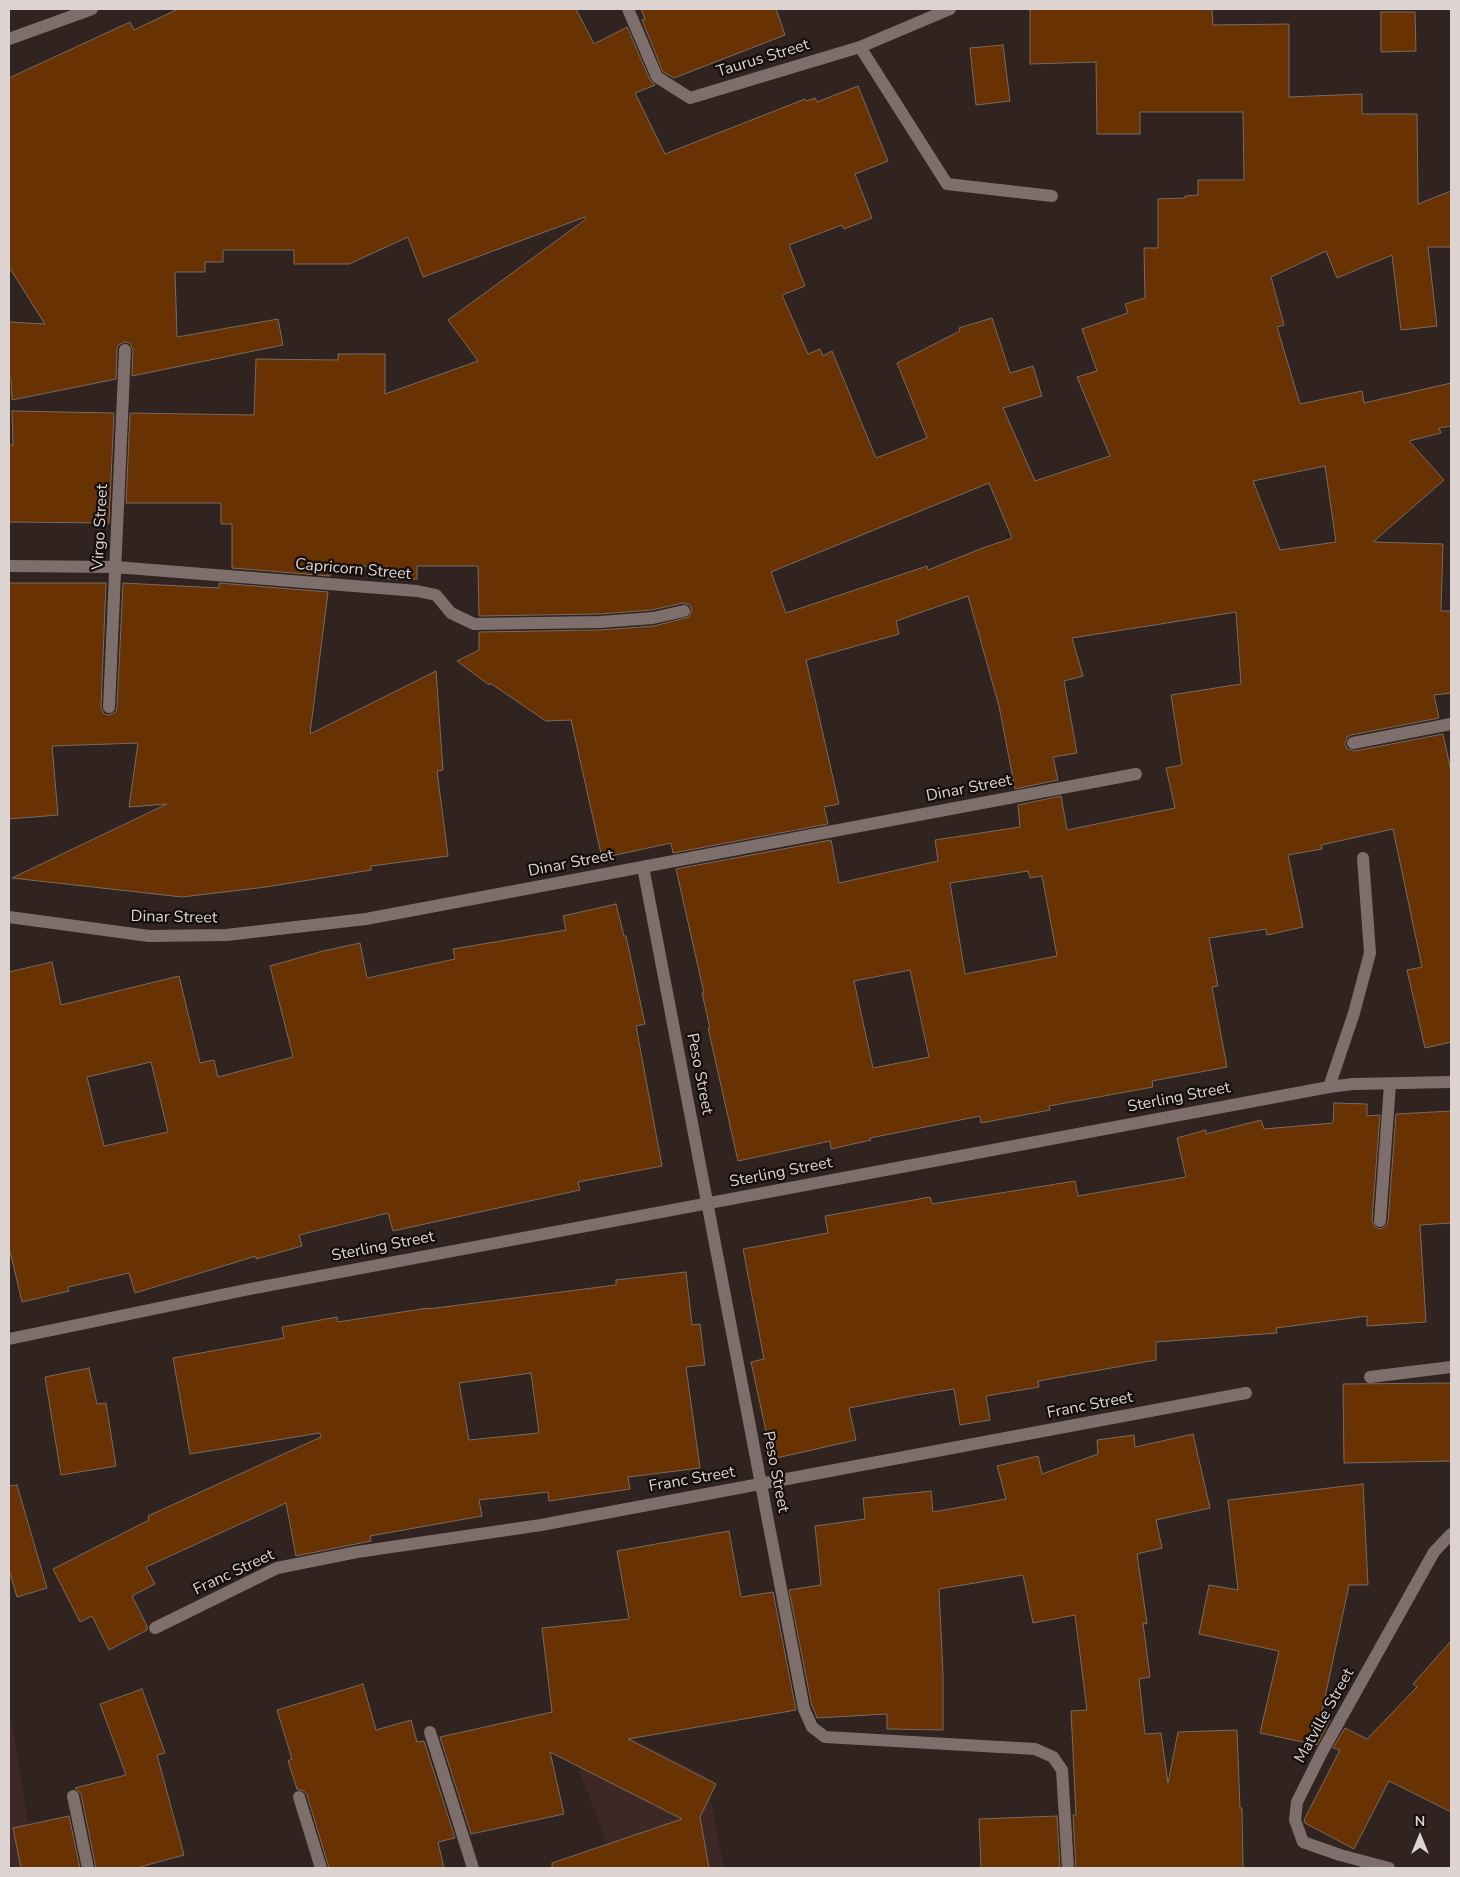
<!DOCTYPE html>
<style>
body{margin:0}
#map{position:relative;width:1460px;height:1877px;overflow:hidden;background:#302320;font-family:"Nunito Sans",sans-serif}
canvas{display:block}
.frame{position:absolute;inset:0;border:10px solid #ddd3d1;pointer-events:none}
.north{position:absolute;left:1395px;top:1812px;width:50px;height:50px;-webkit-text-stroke:4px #140e0d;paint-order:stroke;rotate:0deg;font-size:14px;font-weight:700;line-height:20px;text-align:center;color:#ddd3d1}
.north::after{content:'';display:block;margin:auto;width:18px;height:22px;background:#ddd3d1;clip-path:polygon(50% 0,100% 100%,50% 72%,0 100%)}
</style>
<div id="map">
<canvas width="1460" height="1877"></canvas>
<div class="frame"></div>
<div class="north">N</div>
</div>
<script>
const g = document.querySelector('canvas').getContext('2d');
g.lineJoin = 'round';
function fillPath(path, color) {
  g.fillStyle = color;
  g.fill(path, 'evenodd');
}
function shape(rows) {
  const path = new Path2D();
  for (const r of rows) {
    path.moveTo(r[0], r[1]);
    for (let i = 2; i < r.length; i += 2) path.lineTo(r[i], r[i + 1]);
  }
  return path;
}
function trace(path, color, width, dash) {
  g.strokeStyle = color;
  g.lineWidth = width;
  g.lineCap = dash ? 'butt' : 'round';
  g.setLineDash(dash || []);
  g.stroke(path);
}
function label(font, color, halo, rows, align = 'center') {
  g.font = font + ' "Nunito Sans",sans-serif';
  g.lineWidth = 4.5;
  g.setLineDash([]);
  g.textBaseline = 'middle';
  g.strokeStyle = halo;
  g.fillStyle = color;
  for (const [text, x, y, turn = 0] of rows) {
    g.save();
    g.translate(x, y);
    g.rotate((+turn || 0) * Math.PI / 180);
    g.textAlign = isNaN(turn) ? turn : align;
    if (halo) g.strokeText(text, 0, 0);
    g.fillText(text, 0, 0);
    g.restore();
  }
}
const built = shape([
 [550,1696,706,1776,724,1868,617,1868],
 [9,1722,12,1723,35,1868,9,1868]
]);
const building = shape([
 [178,9,576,9,594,44,627,27,650,80,655,85,635,93,665,154,805,99,806,101,815,98,817,102,858,86,888,161,855,174,872,218,844,229,842,225,789,245,805,286,782,295,808,354,820,349,823,356,832,351,876,458,927,438,897,363,960,331,959,328,992,318,1010,373,1033,366,1042,396,1003,408,1035,481,1110,456,1077,377,1097,371,1082,329,1128,313,1125,304,1145,298,1144,248,1158,248,1158,199,1185,198,1185,196,1198,195,1198,180,1244,180,1243,112,1140,112,1140,134,1097,134,1096,62,1030,64,1030,9,1212,9,1213,25,1289,24,1289,97,1362,94,1362,114,1417,114,1418,204,1451,191,1451,247,1428,247,1437,326,1401,330,1392,255,1337,278,1326,251,1271,277,1284,325,1277,327,1300,404,1362,391,1364,403,1451,383,1451,426,1439,428,1441,433,1409,441,1444,480,1373,542,1443,544,1441,611,1451,611,1451,693,1434,695,1439,718,1351,735,1347,737,1345,744,1347,749,1355,751,1443,734,1451,771,1451,1042,1425,1048,1407,970,1422,967,1393,829,1321,845,1322,849,1288,855,1303,927,1267,935,1266,929,1209,938,1218,986,1212,987,1227,1067,1152,1081,1153,1087,1049,1106,1050,1110,981,1123,980,1116,870,1138,871,1140,831,1149,830,1141,738,1161,708,1028,710,1028,702,993,704,993,676,869,831,840,839,883,938,861,935,840,1020,827,1018,805,1061,796,1067,830,1175,808,1166,768,1182,765,1171,695,1241,684,1236,612,1072,638,1083,676,1064,681,1077,753,1053,757,1058,780,1015,789,999,706,968,596,896,621,899,634,806,660,839,804,824,807,828,824,673,853,671,843,602,858,571,720,546,721,490,683,489,685,457,661,479,650,479,632,600,630,654,626,689,617,692,610,690,605,683,603,652,610,600,614,479,616,478,566,417,566,417,579,388,579,388,567,332,565,330,576,232,568,232,524,221,524,221,503,126,503,130,413,254,415,256,359,338,360,338,354,385,354,385,394,478,361,448,320,586,219,585,217,423,277,408,237,349,264,294,264,294,250,223,250,223,262,205,262,205,272,175,272,177,337,278,319,283,345,132,376,133,350,130,343,125,342,118,345,117,349,116,379,12,400,11,378,9,377,9,322,45,324,9,267,9,78,130,22,134,30,178,9],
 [1325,466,1336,542,1280,550,1253,481,1325,466],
 [989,483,1012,538,980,549,928,570,927,566,786,613,771,572,989,483],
 [1028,871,1030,878,1042,876,1057,956,965,974,950,883,1028,871],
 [910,970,929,1057,873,1068,854,981,910,970],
 [641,9,776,9,785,35,674,78,663,72,642,20,645,19,641,9],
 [1381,12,1415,12,1416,51,1381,52,1381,12],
 [1003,45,1010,101,976,105,970,48,1003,45],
 [12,411,114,413,109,523,9,522,9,445,13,445,12,411],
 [9,583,106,583,101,707,104,714,109,715,116,712,117,707,123,583,219,588,219,583,328,592,310,734,436,671,443,770,437,771,448,856,371,866,371,870,266,887,182,897,12,878,167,804,129,807,138,743,52,746,58,815,9,819,9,583],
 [616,904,624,936,626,936,645,1024,636,1026,662,1166,578,1182,580,1190,393,1231,388,1213,299,1235,302,1246,256,1259,256,1256,135,1293,129,1273,68,1287,69,1291,22,1302,9,1247,9,972,52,962,61,1005,179,976,200,1063,214,1060,218,1077,293,1057,270,966,323,951,360,943,367,978,455,959,453,949,566,930,563,916,616,904],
 [151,1062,168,1132,104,1146,87,1077,151,1062],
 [1334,1103,1367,1104,1367,1116,1380,1115,1372,1220,1375,1227,1380,1229,1386,1226,1388,1222,1396,1114,1451,1111,1451,1223,1420,1225,1426,1322,1367,1326,1367,1316,1276,1328,1277,1333,1156,1342,1156,1360,1038,1381,1039,1387,986,1396,990,1420,960,1425,954,1389,917,1395,849,1408,856,1440,772,1459,751,1362,764,1359,743,1249,828,1233,825,1216,930,1197,932,1204,1075,1181,1078,1196,1186,1177,1177,1138,1206,1130,1206,1134,1261,1120,1264,1129,1333,1123,1334,1103],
 [686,1272,692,1325,700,1324,705,1365,686,1367,700,1468,628,1477,630,1489,549,1501,548,1492,479,1500,482,1516,370,1536,371,1541,296,1556,286,1503,146,1567,155,1584,132,1596,147,1626,147,1630,109,1650,92,1616,80,1622,53,1569,149,1520,148,1516,321,1437,320,1433,190,1454,173,1358,284,1338,282,1327,337,1317,338,1322,428,1308,428,1309,616,1285,616,1280,686,1272],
 [531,1373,539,1433,469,1440,459,1383,531,1373],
 [89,1368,97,1404,106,1403,116,1466,61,1475,45,1377,89,1368],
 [1451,1383,1451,1461,1344,1463,1343,1384,1451,1383],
 [1193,1434,1210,1508,1156,1520,1162,1548,1137,1554,1147,1624,1143,1623,1150,1677,1139,1679,1145,1734,1161,1733,1168,1783,1178,1732,1237,1730,1240,1808,1242,1808,1243,1868,1076,1868,1073,1815,1076,1815,1071,1711,1087,1710,1075,1615,1033,1623,1023,1575,939,1589,943,1674,943,1730,887,1729,887,1714,817,1718,813,1707,812,1707,789,1590,821,1585,815,1526,865,1519,863,1498,931,1491,933,1512,1006,1499,997,1466,1038,1456,1042,1474,1098,1454,1097,1440,1134,1435,1135,1447,1193,1434],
 [1363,1484,1368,1585,1349,1585,1321,1716,1330,1720,1317,1745,1260,1733,1279,1651,1199,1634,1209,1585,1238,1590,1228,1500,1363,1484],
 [17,1485,47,1588,17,1597,9,1570,9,1486,17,1485],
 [729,1531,741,1597,773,1592,796,1710,628,1739,716,1784,700,1817,709,1868,552,1868,552,1863,682,1819,550,1752,564,1814,471,1834,440,1737,552,1712,542,1628,629,1619,617,1551,729,1531],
 [1451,1641,1451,1812,1389,1781,1354,1849,1305,1823,1304,1820,1340,1750,1333,1748,1345,1728,1367,1739,1417,1687,1413,1684,1451,1641],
 [363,1684,376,1730,411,1720,417,1742,424,1741,455,1838,438,1842,444,1868,329,1868,307,1795,304,1791,297,1789,288,1761,292,1759,277,1710,363,1684],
 [142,1689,165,1753,157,1755,184,1855,136,1868,96,1868,81,1794,75,1788,126,1775,100,1704,142,1689],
 [69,1816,80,1868,21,1868,13,1828,69,1816],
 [1057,1816,1060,1868,981,1868,979,1819,1057,1816]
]);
const path = shape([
 [1220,9,1220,13]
]);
const minor = shape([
 [628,9,657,77,690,98,860,47,950,9],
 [9,39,92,9],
 [860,47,947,184,1052,196],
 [9,566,115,567,417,591,436,595,451,613,474,624,600,622,653,618,684,611],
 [109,707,125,350],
 [1353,743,1451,724],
 [643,867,804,1709,812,1727,825,1737,1035,1749,1053,1757,1062,1770,1068,1868],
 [9,917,149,936,226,935,366,919,1136,774],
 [1329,1087,1354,1013,1370,953,1363,858],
 [1380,1221,1390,1084],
 [9,1339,250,1289,1329,1087,1353,1084,1451,1082],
 [1370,1377,1451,1367],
 [155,1628,277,1568,357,1552,541,1525,1246,1393],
 [430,1732,473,1868],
 [73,1796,88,1868],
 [299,1797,321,1868],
 [1389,1868,1340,1855,1303,1842,1295,1820,1297,1802,1322,1752,1434,1552,1451,1534]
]);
const streetNames = [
 ["Taurus Street",763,59,-17],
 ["Virgo Street",101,527,-87],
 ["Capricorn Street",353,570,5],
 ["Dinar Street",969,789,-11],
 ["Dinar Street",571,864,-11],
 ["Dinar Street",174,918,1],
 ["Peso Street",699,1074,79],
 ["Sterling Street",1179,1098,-11],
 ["Sterling Street",781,1173,-11],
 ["Sterling Street",383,1247,-11],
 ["Franc Street",1090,1406,-11],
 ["Peso Street",775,1472,79],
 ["Franc Street",692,1480,-10],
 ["Franc Street",234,1573,-25],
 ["Matville Street",1325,1716,-61]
];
fillPath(built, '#3d2825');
fillPath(building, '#683203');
trace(building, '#786b62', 1);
trace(path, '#867b78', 3, [1, 4]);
trace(minor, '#7f6f6c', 12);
label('16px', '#ddd3d1', '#140e0d', streetNames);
</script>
